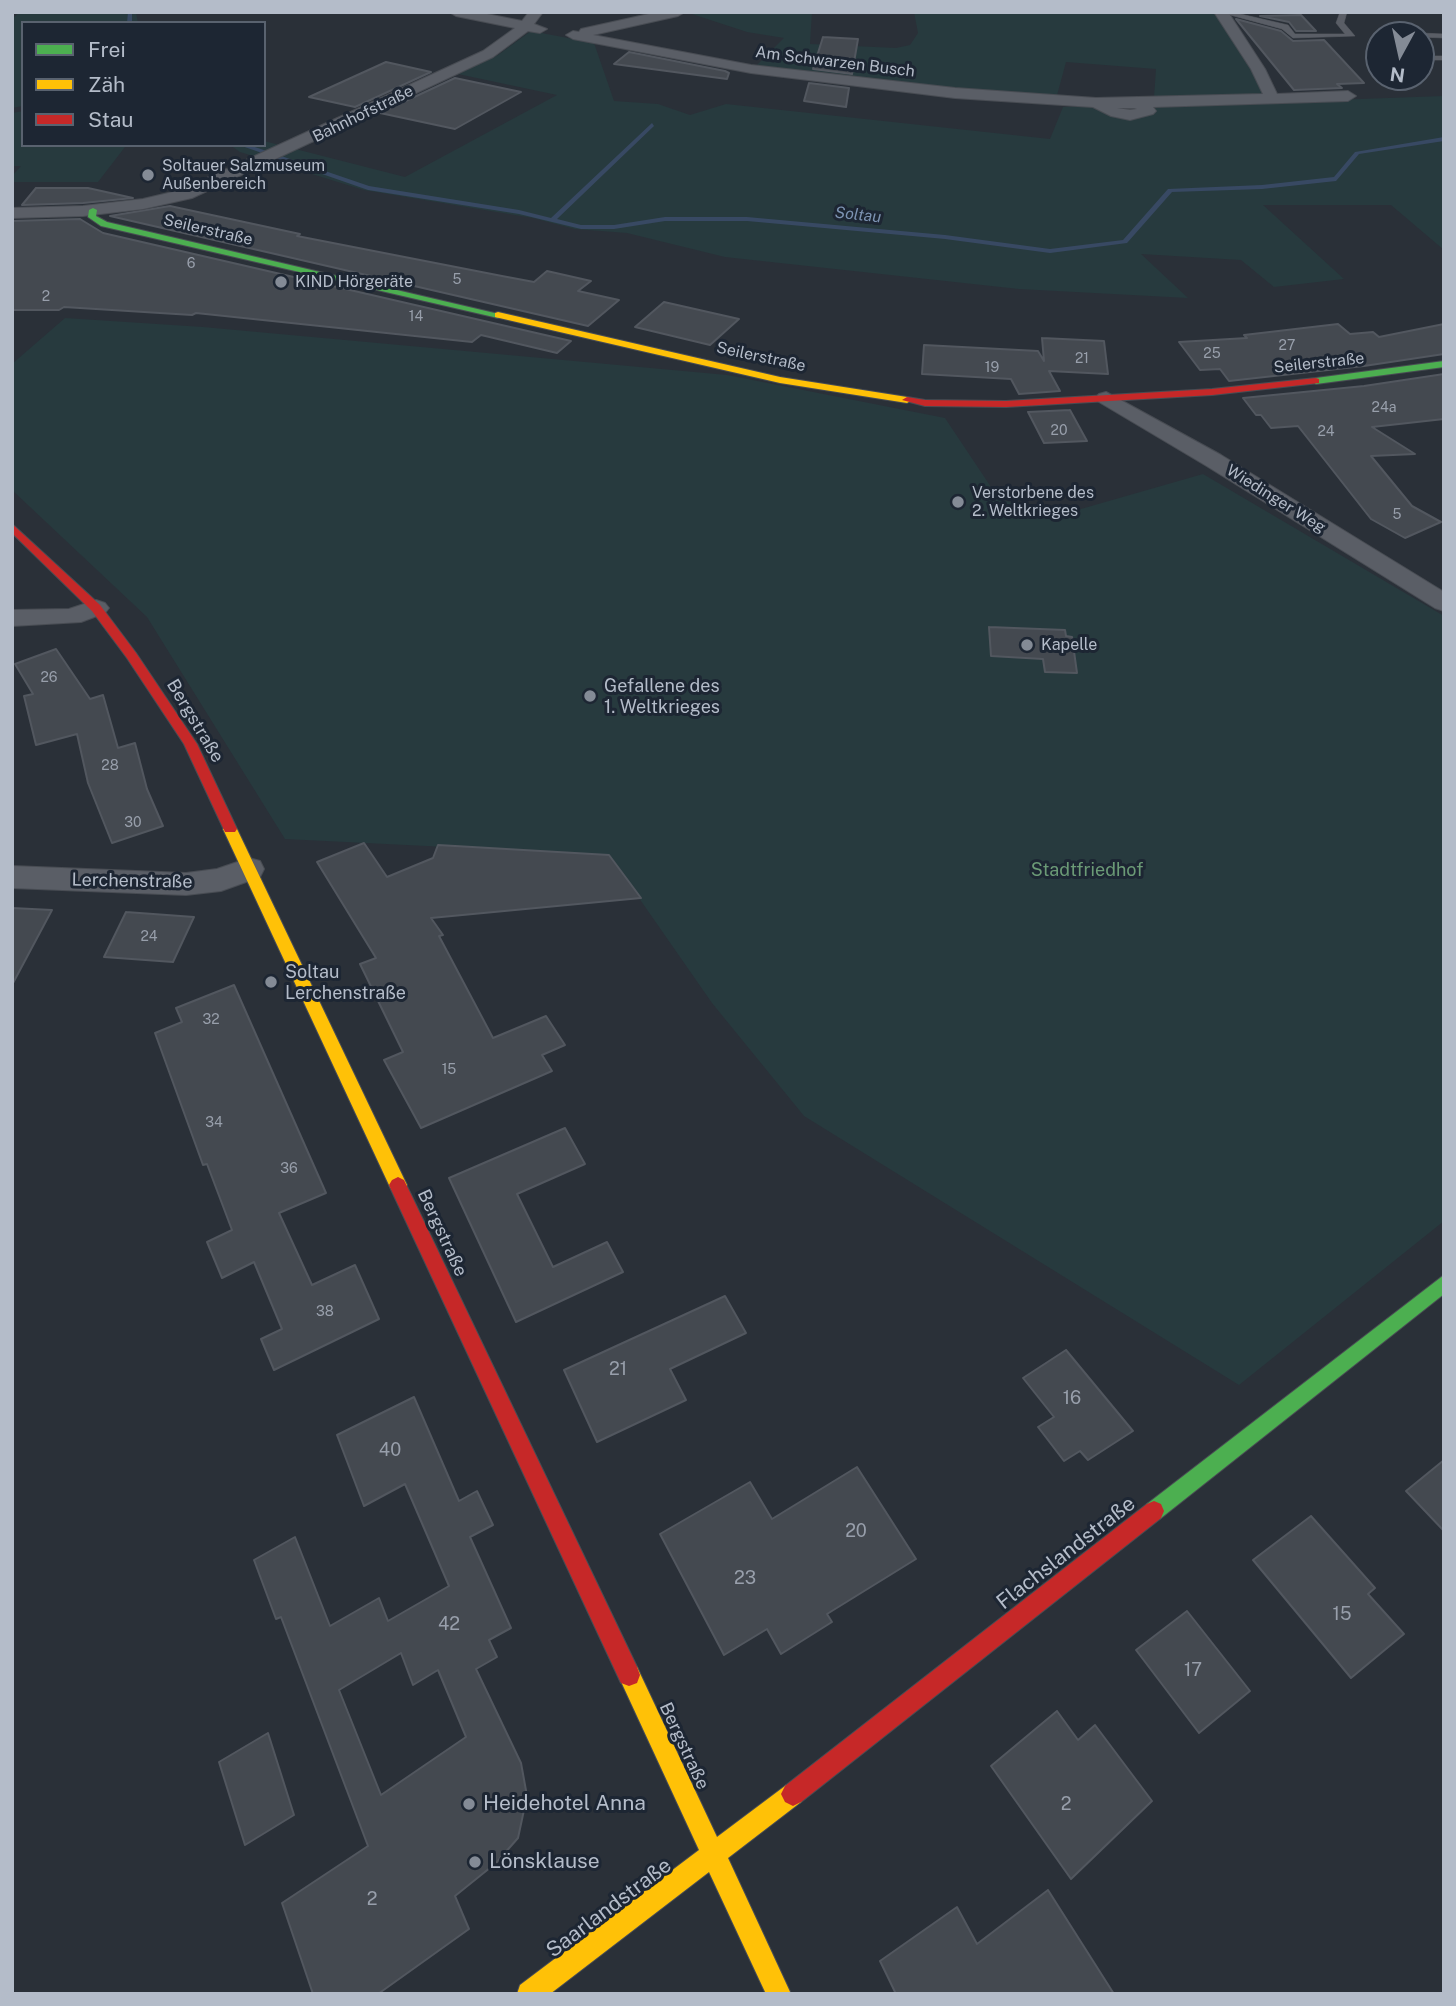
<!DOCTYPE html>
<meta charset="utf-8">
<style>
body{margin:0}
#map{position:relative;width:1456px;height:2006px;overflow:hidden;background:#2a3038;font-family:"Public Sans",sans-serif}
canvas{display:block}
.frame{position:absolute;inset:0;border:14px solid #b4bcc9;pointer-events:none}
.legend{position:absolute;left:21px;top:21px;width:245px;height:126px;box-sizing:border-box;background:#1d2633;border:2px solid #59626f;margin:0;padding:9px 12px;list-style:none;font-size:21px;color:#b4bcc9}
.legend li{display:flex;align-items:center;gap:14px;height:35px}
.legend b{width:35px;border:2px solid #59626f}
.north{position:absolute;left:1365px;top:21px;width:70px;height:70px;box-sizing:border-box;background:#1d2633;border:2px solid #59626f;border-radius:50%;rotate:188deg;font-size:19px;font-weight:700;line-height:28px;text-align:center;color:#b4bcc9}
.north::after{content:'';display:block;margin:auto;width:24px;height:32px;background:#848b96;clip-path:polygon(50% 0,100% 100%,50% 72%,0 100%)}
</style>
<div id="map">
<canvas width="1456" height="2006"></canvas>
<div class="frame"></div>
<ul class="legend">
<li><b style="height:9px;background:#4caf50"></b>Frei</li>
<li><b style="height:9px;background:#ffc107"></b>Zäh</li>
<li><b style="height:9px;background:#c62828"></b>Stau</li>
</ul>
<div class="north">N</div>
</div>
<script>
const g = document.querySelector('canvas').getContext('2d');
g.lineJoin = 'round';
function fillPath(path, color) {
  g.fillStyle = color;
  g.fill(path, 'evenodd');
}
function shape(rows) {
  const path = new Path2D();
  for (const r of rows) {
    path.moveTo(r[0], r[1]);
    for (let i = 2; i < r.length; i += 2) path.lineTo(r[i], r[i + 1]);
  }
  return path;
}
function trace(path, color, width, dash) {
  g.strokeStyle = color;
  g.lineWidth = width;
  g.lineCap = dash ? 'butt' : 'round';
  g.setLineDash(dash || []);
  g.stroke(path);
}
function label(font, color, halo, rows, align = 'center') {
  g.font = font + ' "Public Sans",sans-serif';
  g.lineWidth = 6;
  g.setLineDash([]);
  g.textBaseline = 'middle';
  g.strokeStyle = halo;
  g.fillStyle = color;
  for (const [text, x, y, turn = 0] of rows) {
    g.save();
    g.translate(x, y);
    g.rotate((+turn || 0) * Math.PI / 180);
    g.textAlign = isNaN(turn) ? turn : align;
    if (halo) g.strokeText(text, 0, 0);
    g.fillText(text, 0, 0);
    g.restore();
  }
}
const green = shape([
 [20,12,136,12,138,23,23,23,23,106,12,108,12,19],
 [702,12,812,12,810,44,896,48,910,45,918,33,914,12,1219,12,1277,102,1444,96,1444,250,1391,205,1263,205,1344,279,1274,287,1241,260,1141,254,1188,298,1019,289,725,257,627,233,575,229,533,218,364,190,240,152,230,145,264,145,264,141,405,177,557,95,458,74,498,55,531,31,594,43,614,101,658,104,690,115,726,104,1050,139,1063,107,1089,106,1113,113,1153,112,1156,69,1066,62,1056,99,954,91,755,67,784,38,747,32,692,14],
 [23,111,23,145,125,147,98,182,12,182,12,176,21,166,12,166,12,113],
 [65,318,203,327,727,375,945,418,999,499,1060,515,1203,474,1444,616,1444,1221,1239,1385,804,1116,712,1003,609,855,285,839,147,617,12,490,12,364]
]);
const stream = shape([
 [128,12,132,12,132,23,127,23,128,12],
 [652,123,654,126,557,219,581,225,614,225,665,217,747,217,945,235,1050,249,1123,240,1168,189,1262,185,1334,177,1355,152,1444,137,1444,141,1359,154,1336,181,1262,189,1172,192,1127,243,1050,253,945,239,747,221,665,221,614,229,581,229,519,214,368,190,239,145,249,145,369,186,519,210,551,218,652,123]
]);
const building = shape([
 [1301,15,1316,31,1296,31,1289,22,1260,16,1301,15],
 [1236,19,1281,31,1293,41,1324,40,1364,83,1337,84,1342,88,1294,90,1236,19],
 [823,37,858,39,852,74,813,69,823,37],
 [629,52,725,71,729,73,727,79,614,64,629,52],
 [386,62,431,72,355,107,309,97,386,62],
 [455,78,521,92,455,129,380,113,455,78],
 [809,83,849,88,846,107,804,101,809,83],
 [36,188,88,188,133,198,83,203,22,205,36,188],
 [170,206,300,234,297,236,502,276,534,282,547,271,591,281,578,291,619,300,588,326,110,216,170,206],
 [80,219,103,233,571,341,557,353,481,335,472,342,196,313,192,315,64,307,59,310,12,310,12,221,80,219],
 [664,302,739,319,710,345,635,327,664,302],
 [1338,324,1350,334,1373,332,1379,337,1444,324,1444,354,1364,366,1229,381,1220,369,1200,370,1179,342,1247,338,1244,335,1338,324],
 [1042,338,1104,341,1108,374,1049,371,1060,391,1019,394,1011,379,922,374,924,345,1038,351,1044,361,1042,338],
 [1444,374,1444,419,1372,427,1415,454,1371,456,1412,506,1441,522,1405,538,1371,519,1298,426,1271,428,1261,415,1256,415,1243,398,1364,386,1444,374],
 [1070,410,1087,441,1044,443,1028,412,1070,410],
 [989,627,1065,630,1066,636,1072,637,1077,673,1045,672,1043,659,991,656,989,627],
 [56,649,90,699,103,695,118,748,135,743,147,789,163,826,112,843,88,783,77,734,36,745,24,696,33,694,15,664,56,649],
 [364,843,387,877,433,858,438,845,609,855,641,898,431,918,443,935,439,936,493,1038,546,1016,565,1045,542,1055,552,1071,421,1128,384,1060,403,1052,360,964,376,958,317,862,364,843],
 [12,908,52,910,12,985,12,908],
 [126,912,194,917,173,962,104,957,126,912],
 [234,985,326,1193,279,1213,312,1285,355,1265,379,1319,274,1370,261,1339,282,1329,254,1262,222,1278,207,1242,232,1230,207,1164,203,1165,155,1033,182,1022,176,1008,234,985],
 [565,1128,585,1164,517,1194,553,1267,607,1242,623,1272,516,1322,449,1178,565,1128],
 [725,1296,746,1333,670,1369,686,1400,597,1442,564,1370,725,1296],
 [1066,1350,1133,1431,1088,1460,1080,1451,1064,1461,1038,1427,1054,1417,1023,1378,1066,1350],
 [414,1397,459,1501,477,1491,493,1525,470,1537,511,1628,489,1640,497,1657,476,1669,521,1763,527,1796,518,1838,496,1863,455,1896,469,1929,378,1994,313,1994,282,1903,368,1846,281,1617,276,1619,254,1560,295,1537,330,1626,379,1598,388,1621,449,1586,405,1484,364,1506,337,1435,414,1397],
 [401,1653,413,1685,438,1670,466,1737,381,1795,339,1690,401,1653],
 [1444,1460,1444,1531,1406,1491,1444,1460],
 [857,1467,916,1559,827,1614,832,1622,781,1654,767,1629,724,1655,660,1534,750,1482,772,1519,857,1467],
 [1311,1516,1375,1588,1368,1594,1404,1634,1351,1678,1253,1560,1311,1516],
 [1187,1611,1250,1691,1199,1733,1136,1650,1187,1611],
 [1057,1711,1078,1740,1095,1725,1152,1801,1071,1879,991,1766,1057,1711],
 [268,1733,294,1815,245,1845,219,1762,268,1733],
 [1048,1890,1114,1994,896,1994,880,1961,957,1907,977,1944,1048,1890]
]);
const lane = shape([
 [1219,12,1232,12,1288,25,1295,34,1345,34,1336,23,1340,12,1347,12,1344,23,1355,36,1293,38,1282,29,1219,12],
 [1421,33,1444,34,1444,38,1421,37,1417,35,1421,33],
 [1421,56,1444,56,1444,60,1421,60,1421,56]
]);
const street = shape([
 [449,12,477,12,522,21,529,12,543,12,534,24,547,29,540,33,528,31,493,57,192,198,143,209,83,216,12,218,12,208,83,206,143,199,181,190,483,51,515,28,456,16,449,12],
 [658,12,685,12,678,16,593,35,751,65,955,88,1096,98,1263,94,1251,69,1214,12,1228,12,1265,69,1277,94,1348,91,1356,96,1348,101,1153,107,1156,111,1153,114,1130,120,1111,116,1093,107,955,98,751,73,573,39,566,35,573,31,579,32,581,29,658,12],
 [1117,108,1134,108,1137,109,1130,110,1117,108],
 [1106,392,1221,455,1444,592,1444,611,1435,608,1205,465,1099,402,1095,398,1099,394,1106,392],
 [96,600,105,603,109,608,105,613,81,622,12,626,12,610,69,609,96,600],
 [249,858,260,861,264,869,260,877,221,891,186,895,12,888,12,866,186,873,217,869,249,858]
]);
const fast = shape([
 [93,208,97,210,96,216,107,222,503,315,498,318,101,226,88,217,89,210,93,208],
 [1444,361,1444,367,1316,384,1311,381,1316,378,1444,361],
 [1444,1275,1444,1294,1161,1518,1154,1521,1147,1518,1144,1511,1147,1504,1444,1275]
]);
const slow = shape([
 [498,312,780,377,907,397,912,400,907,403,780,383,495,317,495,313,498,312],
 [230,824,237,829,407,1185,404,1190,398,1193,392,1190,389,1185,223,829,230,824],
 [629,1664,637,1667,717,1837,785,1786,793,1782,801,1786,805,1794,801,1802,728,1858,791,1994,766,1994,709,1872,550,1994,517,1994,520,1985,699,1850,618,1675,621,1667,629,1664]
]);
const jam = shape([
 [1316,378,1319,379,1319,383,1212,395,1006,407,925,406,902,400,907,397,925,400,1006,401,1212,389,1316,378],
 [12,524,100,605,136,653,197,744,237,829,235,832,225,832,184,744,127,658,92,611,12,533,12,524],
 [398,1177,404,1180,637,1667,640,1675,637,1683,629,1686,621,1683,389,1185,392,1180,398,1177],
 [1154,1501,1161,1504,1164,1511,1161,1518,801,1802,793,1806,785,1802,781,1794,785,1786,1147,1504,1154,1501]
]);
const markers = [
 [148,175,7,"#848b96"],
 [281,282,7,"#848b96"],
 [958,502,7,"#848b96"],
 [1027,645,7,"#848b96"],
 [590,696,7,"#848b96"],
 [271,982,7,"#848b96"],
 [469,1804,7,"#848b96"],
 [475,1862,7,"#848b96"]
];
const numberNames = [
 ["6",191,264],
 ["5",457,280],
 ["2",46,297],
 ["14",416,317],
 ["27",1287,346],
 ["25",1212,354],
 ["21",1082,359],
 ["19",992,368],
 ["24a",1384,408],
 ["20",1059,431],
 ["24",1326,432],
 ["5",1397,515],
 ["26",49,678],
 ["28",110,766],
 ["30",133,823],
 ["24",149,937],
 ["32",211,1020],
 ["15",449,1070],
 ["34",214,1123],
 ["36",289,1169],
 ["38",325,1312]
];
const farStreetnames = [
 ["Am Schwarzen Busch",835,62,7],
 ["Bahnhofstraße",363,114,-26],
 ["Seilerstraße",208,230,13],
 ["Seilerstraße",761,357,12],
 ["Seilerstraße",1319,363,-6],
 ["Wiedinger Weg",1276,499,32]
];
const farPoinames = [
 ["Soltauer Salzmuseum",162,166],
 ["Außenbereich",162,184],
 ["KIND Hörgeräte",295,282],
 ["Verstorbene des",972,493],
 ["2. Weltkrieges",972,511],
 ["Kapelle",1041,645]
];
const farWaternames = [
 ["Soltau",858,215,6]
];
const poiNames = [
 ["Gefallene des",604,686],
 ["1. Weltkrieges",604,707],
 ["Soltau",285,972],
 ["Lerchenstraße",285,993]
];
const streetNames = [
 ["Bergstraße",195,721,59],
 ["Lerchenstraße",132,881,1],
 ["Bergstraße",442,1233,65],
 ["Bergstraße",684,1746,65]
];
const parkNames = [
 ["Stadtfriedhof",1087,870]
];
const nearNumbernames = [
 ["21",618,1369],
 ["16",1072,1398],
 ["40",390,1450],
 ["20",856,1531],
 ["23",745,1578],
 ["15",1342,1614],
 ["42",449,1624],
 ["17",1193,1670],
 ["2",1066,1804],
 ["2",372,1899]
];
const nearStreetnames = [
 ["Flachslandstraße",1066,1553,-38],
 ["Saarlandstraße",609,1908,-37]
];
const nearPoinames = [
 ["Heidehotel Anna",483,1804],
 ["Lönsklause",489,1862]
];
fillPath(green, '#273a3e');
fillPath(stream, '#384963');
fillPath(building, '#444950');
trace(building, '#52575f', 2);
trace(lane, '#484c53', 1);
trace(street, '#484c53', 2);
trace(fast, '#484c53', 2);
trace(slow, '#484c53', 2);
trace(jam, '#484c53', 2);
fillPath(lane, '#5a5e66');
fillPath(street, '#5a5e66');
fillPath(fast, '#4caf50');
fillPath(slow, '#ffc107');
fillPath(jam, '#c62828');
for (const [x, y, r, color] of markers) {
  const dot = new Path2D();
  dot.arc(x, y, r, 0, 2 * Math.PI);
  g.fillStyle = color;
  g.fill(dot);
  trace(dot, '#1d2633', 2.5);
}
label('14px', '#989fab', null, numberNames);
label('16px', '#b4bcc9', '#1d2633', farStreetnames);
label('16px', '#b4bcc9', '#1d2633', farPoinames, 'left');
label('italic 16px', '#7c92b1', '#1d2633', farWaternames);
label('18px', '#b4bcc9', '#1d2633', poiNames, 'left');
label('18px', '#b4bcc9', '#1d2633', streetNames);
label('18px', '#6b9a76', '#1d2633', parkNames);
label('18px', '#989fab', null, nearNumbernames);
label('21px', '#b4bcc9', '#1d2633', nearStreetnames);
label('21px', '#b4bcc9', '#1d2633', nearPoinames, 'left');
</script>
